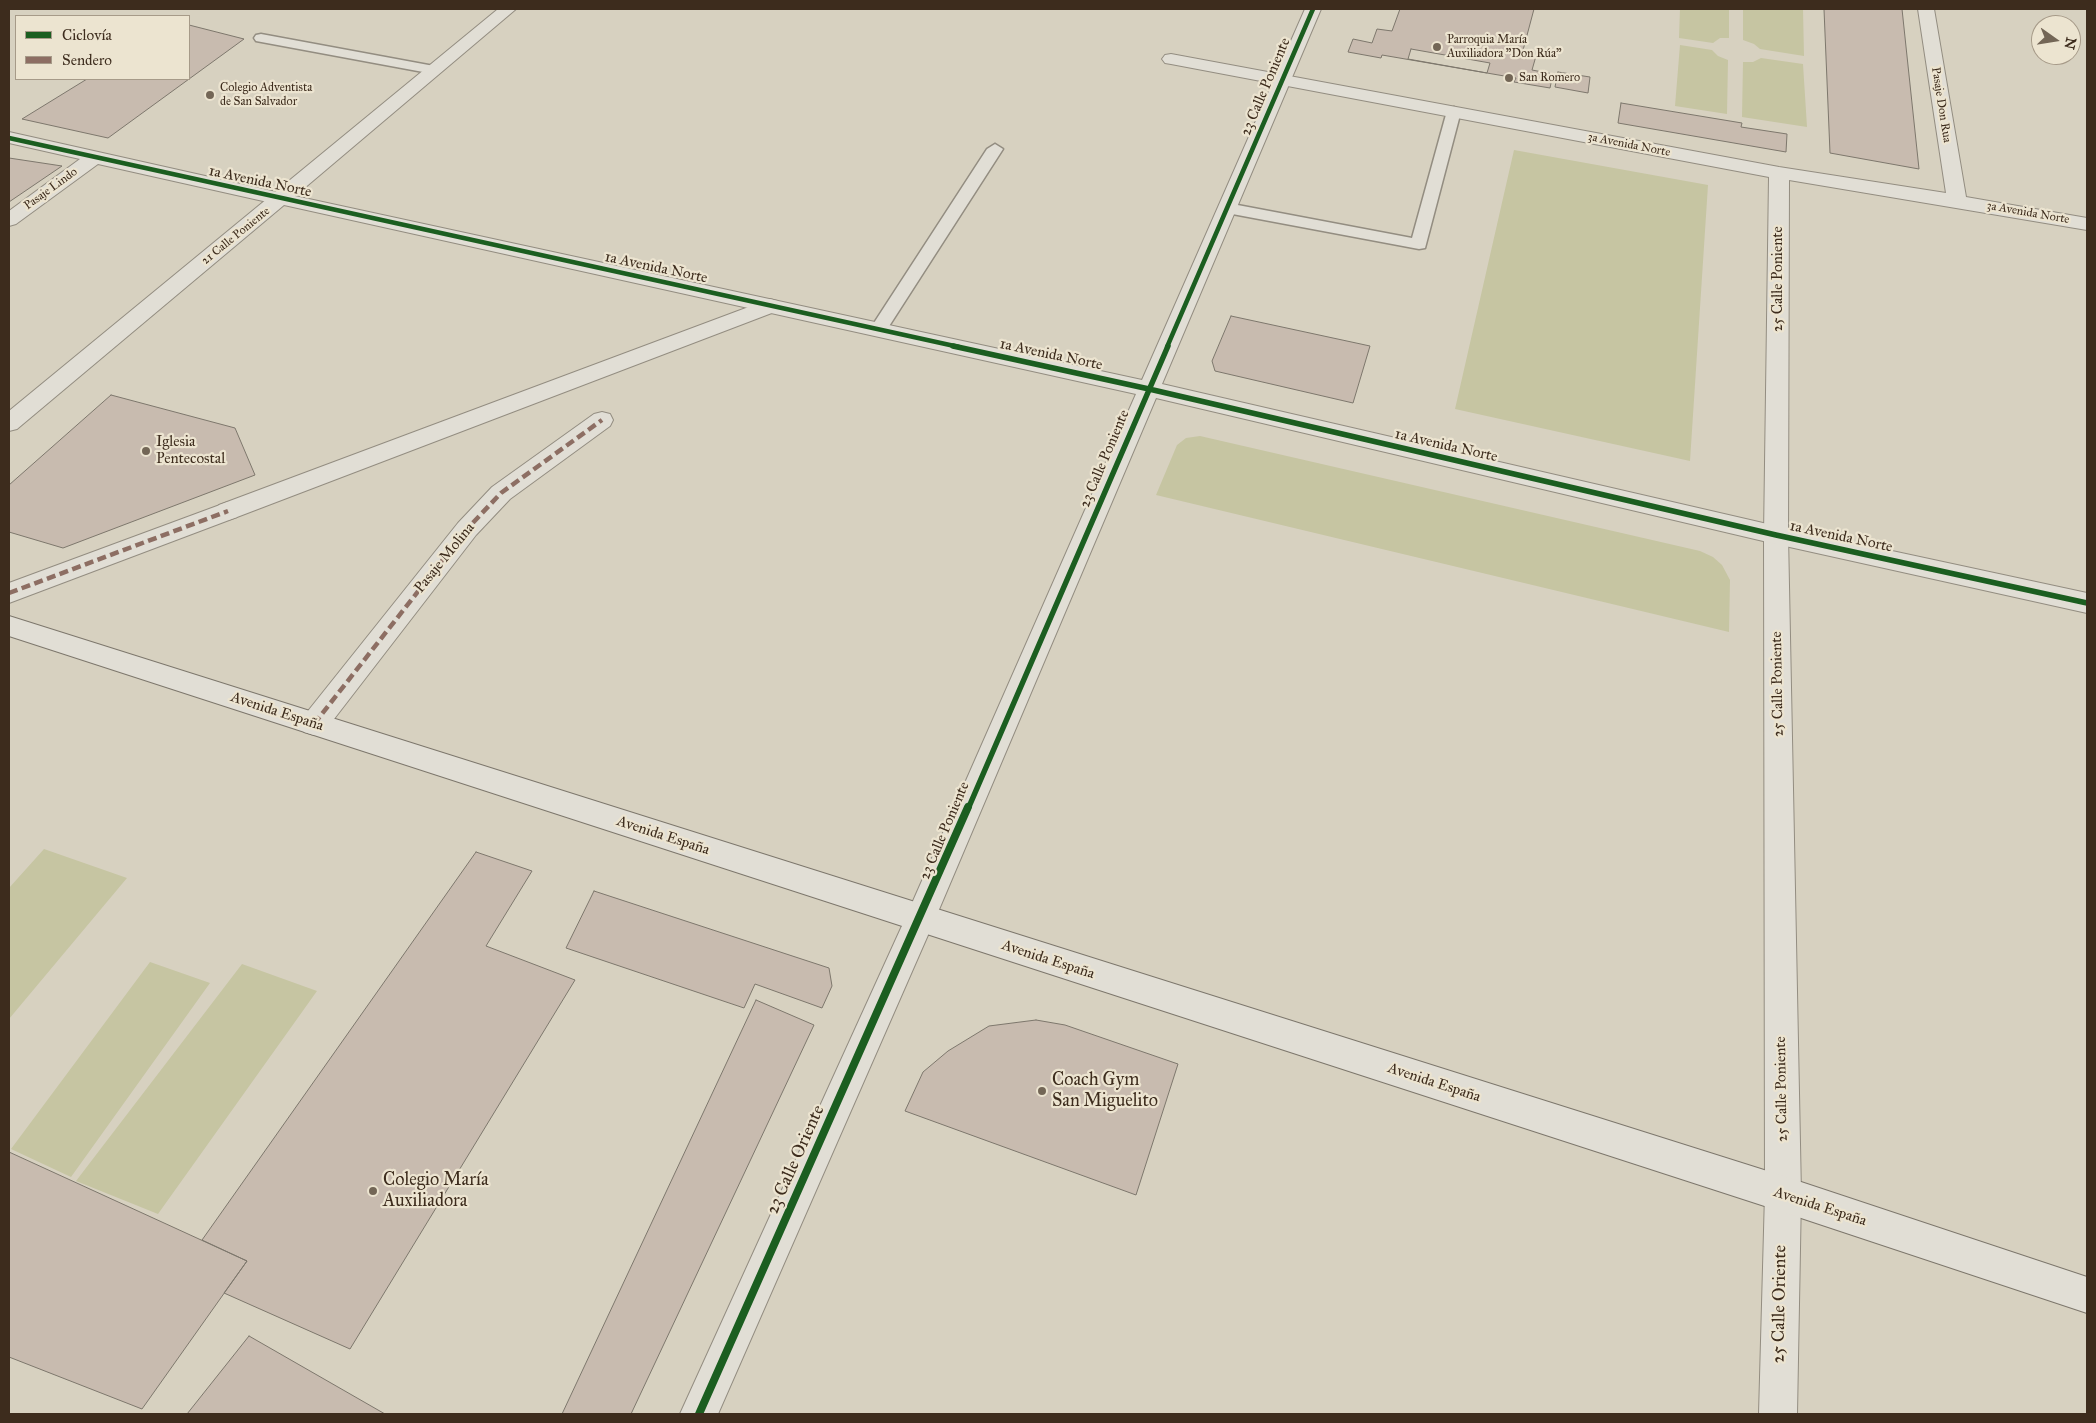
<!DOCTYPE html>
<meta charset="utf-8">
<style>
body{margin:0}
#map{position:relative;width:2096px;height:1423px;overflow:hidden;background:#d7d1c0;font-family:"IM FELL Great Primer",serif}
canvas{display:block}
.frame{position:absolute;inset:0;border:10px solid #3d2c1d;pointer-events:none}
.legend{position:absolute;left:15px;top:15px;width:175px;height:65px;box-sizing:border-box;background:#ece4d0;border:1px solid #a69a88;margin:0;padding:6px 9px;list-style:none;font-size:15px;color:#3d2c1d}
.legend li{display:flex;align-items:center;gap:10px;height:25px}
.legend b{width:25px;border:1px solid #a69a88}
.north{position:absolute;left:2031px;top:15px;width:50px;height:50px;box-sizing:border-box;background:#ece4d0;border:1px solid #a69a88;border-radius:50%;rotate:103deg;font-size:14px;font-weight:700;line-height:20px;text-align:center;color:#3d2c1d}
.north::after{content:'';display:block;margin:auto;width:18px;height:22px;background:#736656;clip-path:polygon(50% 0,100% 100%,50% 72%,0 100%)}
</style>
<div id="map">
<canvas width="2096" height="1423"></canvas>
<div class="frame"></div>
<ul class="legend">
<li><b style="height:6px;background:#1b5e20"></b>Ciclovía</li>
<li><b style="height:6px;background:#8d6e63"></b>Sendero</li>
</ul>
<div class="north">N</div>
</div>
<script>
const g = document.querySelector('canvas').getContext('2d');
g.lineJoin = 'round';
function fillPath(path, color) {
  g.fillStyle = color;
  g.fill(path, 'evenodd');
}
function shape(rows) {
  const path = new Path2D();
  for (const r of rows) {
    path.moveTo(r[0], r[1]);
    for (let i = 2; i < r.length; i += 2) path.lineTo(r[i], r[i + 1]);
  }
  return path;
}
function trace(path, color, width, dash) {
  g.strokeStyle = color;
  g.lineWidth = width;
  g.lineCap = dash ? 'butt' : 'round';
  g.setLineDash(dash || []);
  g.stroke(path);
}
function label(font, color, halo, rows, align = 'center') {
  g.font = font + ' "IM FELL Great Primer",serif';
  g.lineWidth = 4.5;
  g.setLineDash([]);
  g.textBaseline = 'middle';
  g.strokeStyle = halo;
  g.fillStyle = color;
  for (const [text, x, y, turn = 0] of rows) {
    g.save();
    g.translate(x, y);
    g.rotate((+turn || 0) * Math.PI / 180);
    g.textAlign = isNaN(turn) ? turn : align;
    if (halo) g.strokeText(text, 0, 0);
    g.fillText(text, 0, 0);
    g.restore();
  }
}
const green = shape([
 [1680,9,1729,9,1729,38,1720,38,1713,43,1679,38],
 [1743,9,1803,9,1804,56,1760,49,1754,44,1743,40],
 [1680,45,1712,50,1718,56,1728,60,1727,114,1675,106],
 [1761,58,1803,64,1807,127,1742,117,1743,62,1753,62],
 [1514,150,1708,185,1690,461,1455,409],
 [1200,436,1700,551,1713,557,1722,565,1730,580,1729,632,1156,495,1177,445,1186,438],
 [44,849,127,878,9,1019,9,888],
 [150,962,210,983,71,1177,11,1149],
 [242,964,317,991,158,1214,76,1181]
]);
const building = shape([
 [1400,9,1534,9,1522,54,1536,56,1532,70,1553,74,1550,88,1514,82,1516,78,1382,55,1381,58,1348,52,1353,39,1372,43,1377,29,1392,31,1400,9],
 [1824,9,1902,9,1919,169,1830,153,1824,9],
 [189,25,244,39,108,138,22,119,87,79,189,79,189,25],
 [1411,49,1490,63,1487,73,1408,59,1411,49],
 [1558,72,1590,77,1588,93,1555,87,1558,72],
 [1621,103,1742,123,1741,127,1787,134,1786,152,1618,123,1621,103],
 [9,158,62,166,9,202,9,158],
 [1231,316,1370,346,1353,403,1215,371,1212,361,1231,316],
 [111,395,235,428,255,475,63,548,9,532,9,485,111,395],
 [476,852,532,871,486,946,575,980,350,1349,224,1293,247,1261,202,1240,476,852],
 [594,891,829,968,832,986,822,1008,755,984,744,1008,566,948,594,891],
 [756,1000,814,1025,631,1414,562,1414,756,1000],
 [1036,1020,1065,1025,1178,1064,1136,1195,905,1111,923,1072,948,1051,989,1026,1036,1020],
 [9,1152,247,1261,142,1409,9,1357,9,1152],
 [249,1336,385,1414,187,1414,249,1336]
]);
const service = shape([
 [261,34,434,66,441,70,434,74,256,41,254,38,256,35,261,34],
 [1454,107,1461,111,1425,248,1419,249,1227,213,1219,208,1227,203,1412,238,1447,111,1454,107],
 [995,144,1003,149,884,334,872,334,869,330,872,326,987,149,995,144]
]);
const pedestrian = shape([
 [228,502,237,505,240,511,237,517,9,603,9,583,228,502]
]);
const minor = shape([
 [1918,9,1934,9,1966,197,2087,218,2087,230,1789,180,1788,535,1801,1194,1797,1414,1759,1414,1765,1194,1764,535,1769,177,1171,64,1165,63,1162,59,1165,55,1171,54,1779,167,1946,193,1918,9],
 [9,132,281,193,288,195,291,199,288,203,281,205,98,164,16,224,9,226,9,211,80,159,9,143,9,132],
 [770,299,777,301,781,306,777,311,237,517,228,520,219,517,216,511,219,505,770,299],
 [602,412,610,414,613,420,610,426,510,499,476,535,324,732,314,735,304,732,300,724,304,716,458,523,492,487,594,414,602,412]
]);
const tertiary = shape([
 [498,9,516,9,295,196,1142,380,1305,9,1321,9,1162,384,1776,526,2087,593,2087,613,1776,544,1156,398,935,919,718,1414,680,1414,906,917,1136,394,284,205,17,429,9,431,9,411,498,9]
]);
const secondary = shape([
 [9,616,1783,1176,2087,1277,2087,1313,1783,1212,9,636,9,616]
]);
const quiet = shape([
 [9,593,228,511],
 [314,724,467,529,501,493,602,420]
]);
const cyclewayFar2 = shape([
 [9,138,959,347],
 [1167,347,1313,9]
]);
const cyclewayFar1 = shape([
 [953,346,1149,389,1776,535,2087,603],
 [968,809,1168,346]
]);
const cycleway = shape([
 [699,1414,968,807]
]);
const markers = [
 [1437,47,5,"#736656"],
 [1509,78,5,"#736656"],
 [210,95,5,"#736656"],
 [146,451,5,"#736656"],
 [1042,1091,5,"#736656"],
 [373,1191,5,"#736656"]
];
const farPoinames = [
 ["Parroquia María",1447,40],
 ["Auxiliadora \"Don Rúa\"",1447,54],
 ["San Romero",1519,78],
 ["Colegio Adventista",220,88],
 ["de San Salvador",220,102]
];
const farStreetnames = [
 ["Pasaje Don Rua",1941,105,81],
 ["3a Avenida Norte",1629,145,11],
 ["Pasaje Lindo",51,189,-36],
 ["3a Avenida Norte",2028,213,10],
 ["21 Calle Poniente",236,236,-39]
];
const streetNames = [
 ["23 Calle Poniente",1266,87,-67],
 ["1a Avenida Norte",260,182,12],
 ["1a Avenida Norte",656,268,12],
 ["25 Calle Poniente",1778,279,-90],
 ["1a Avenida Norte",1051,355,12],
 ["1a Avenida Norte",1446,446,13],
 ["23 Calle Poniente",1105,459,-67],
 ["1a Avenida Norte",1841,537,12],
 ["Pasaje Molina",445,558,-51],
 ["25 Calle Poniente",1778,684,-91],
 ["Avenida España",277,712,18],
 ["23 Calle Poniente",945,831,-67],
 ["Avenida España",663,836,18],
 ["Avenida España",1048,960,18],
 ["Avenida España",1434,1083,18],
 ["25 Calle Poniente",1782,1089,-91],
 ["Avenida España",1820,1207,18]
];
const poiNames = [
 ["Iglesia",156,442],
 ["Pentecostal",156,459]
];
const nearPoinames = [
 ["Coach Gym",1052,1081],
 ["San Miguelito",1052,1102],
 ["Colegio María",383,1181],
 ["Auxiliadora",383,1202]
];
const nearStreetnames = [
 ["23 Calle Oriente",796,1160,-66],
 ["25 Calle Oriente",1780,1304,-89]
];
fillPath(green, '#c6c5a2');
fillPath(building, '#c8bbaf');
trace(building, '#7d776c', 1);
trace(service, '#938d81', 3);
trace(pedestrian, '#938d81', 2);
trace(minor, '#938d81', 2);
trace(tertiary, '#938d81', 2);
trace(secondary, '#7d776c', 2);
fillPath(service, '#e1ded5');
fillPath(pedestrian, '#e1ded5');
fillPath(minor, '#e1ded5');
fillPath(tertiary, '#e1ded5');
fillPath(secondary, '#e1ded5');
trace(quiet, '#8d6e63', 4.5, [9, 4.5]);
trace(cyclewayFar2, '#1b5e20', 4.5);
trace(cyclewayFar1, '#1b5e20', 5.5);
trace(cycleway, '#1b5e20', 8);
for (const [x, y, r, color] of markers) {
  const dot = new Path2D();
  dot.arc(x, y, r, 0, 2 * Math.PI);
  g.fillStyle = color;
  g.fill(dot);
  trace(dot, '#ece4d0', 2);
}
label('12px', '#3d2c1d', '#ece4d0', farPoinames, 'left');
label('12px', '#3d2c1d', '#ece4d0', farStreetnames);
label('15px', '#3d2c1d', '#ece4d0', streetNames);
label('15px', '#3d2c1d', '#ece4d0', poiNames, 'left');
label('18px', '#3d2c1d', '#ece4d0', nearPoinames, 'left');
label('18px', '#3d2c1d', '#ece4d0', nearStreetnames);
</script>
